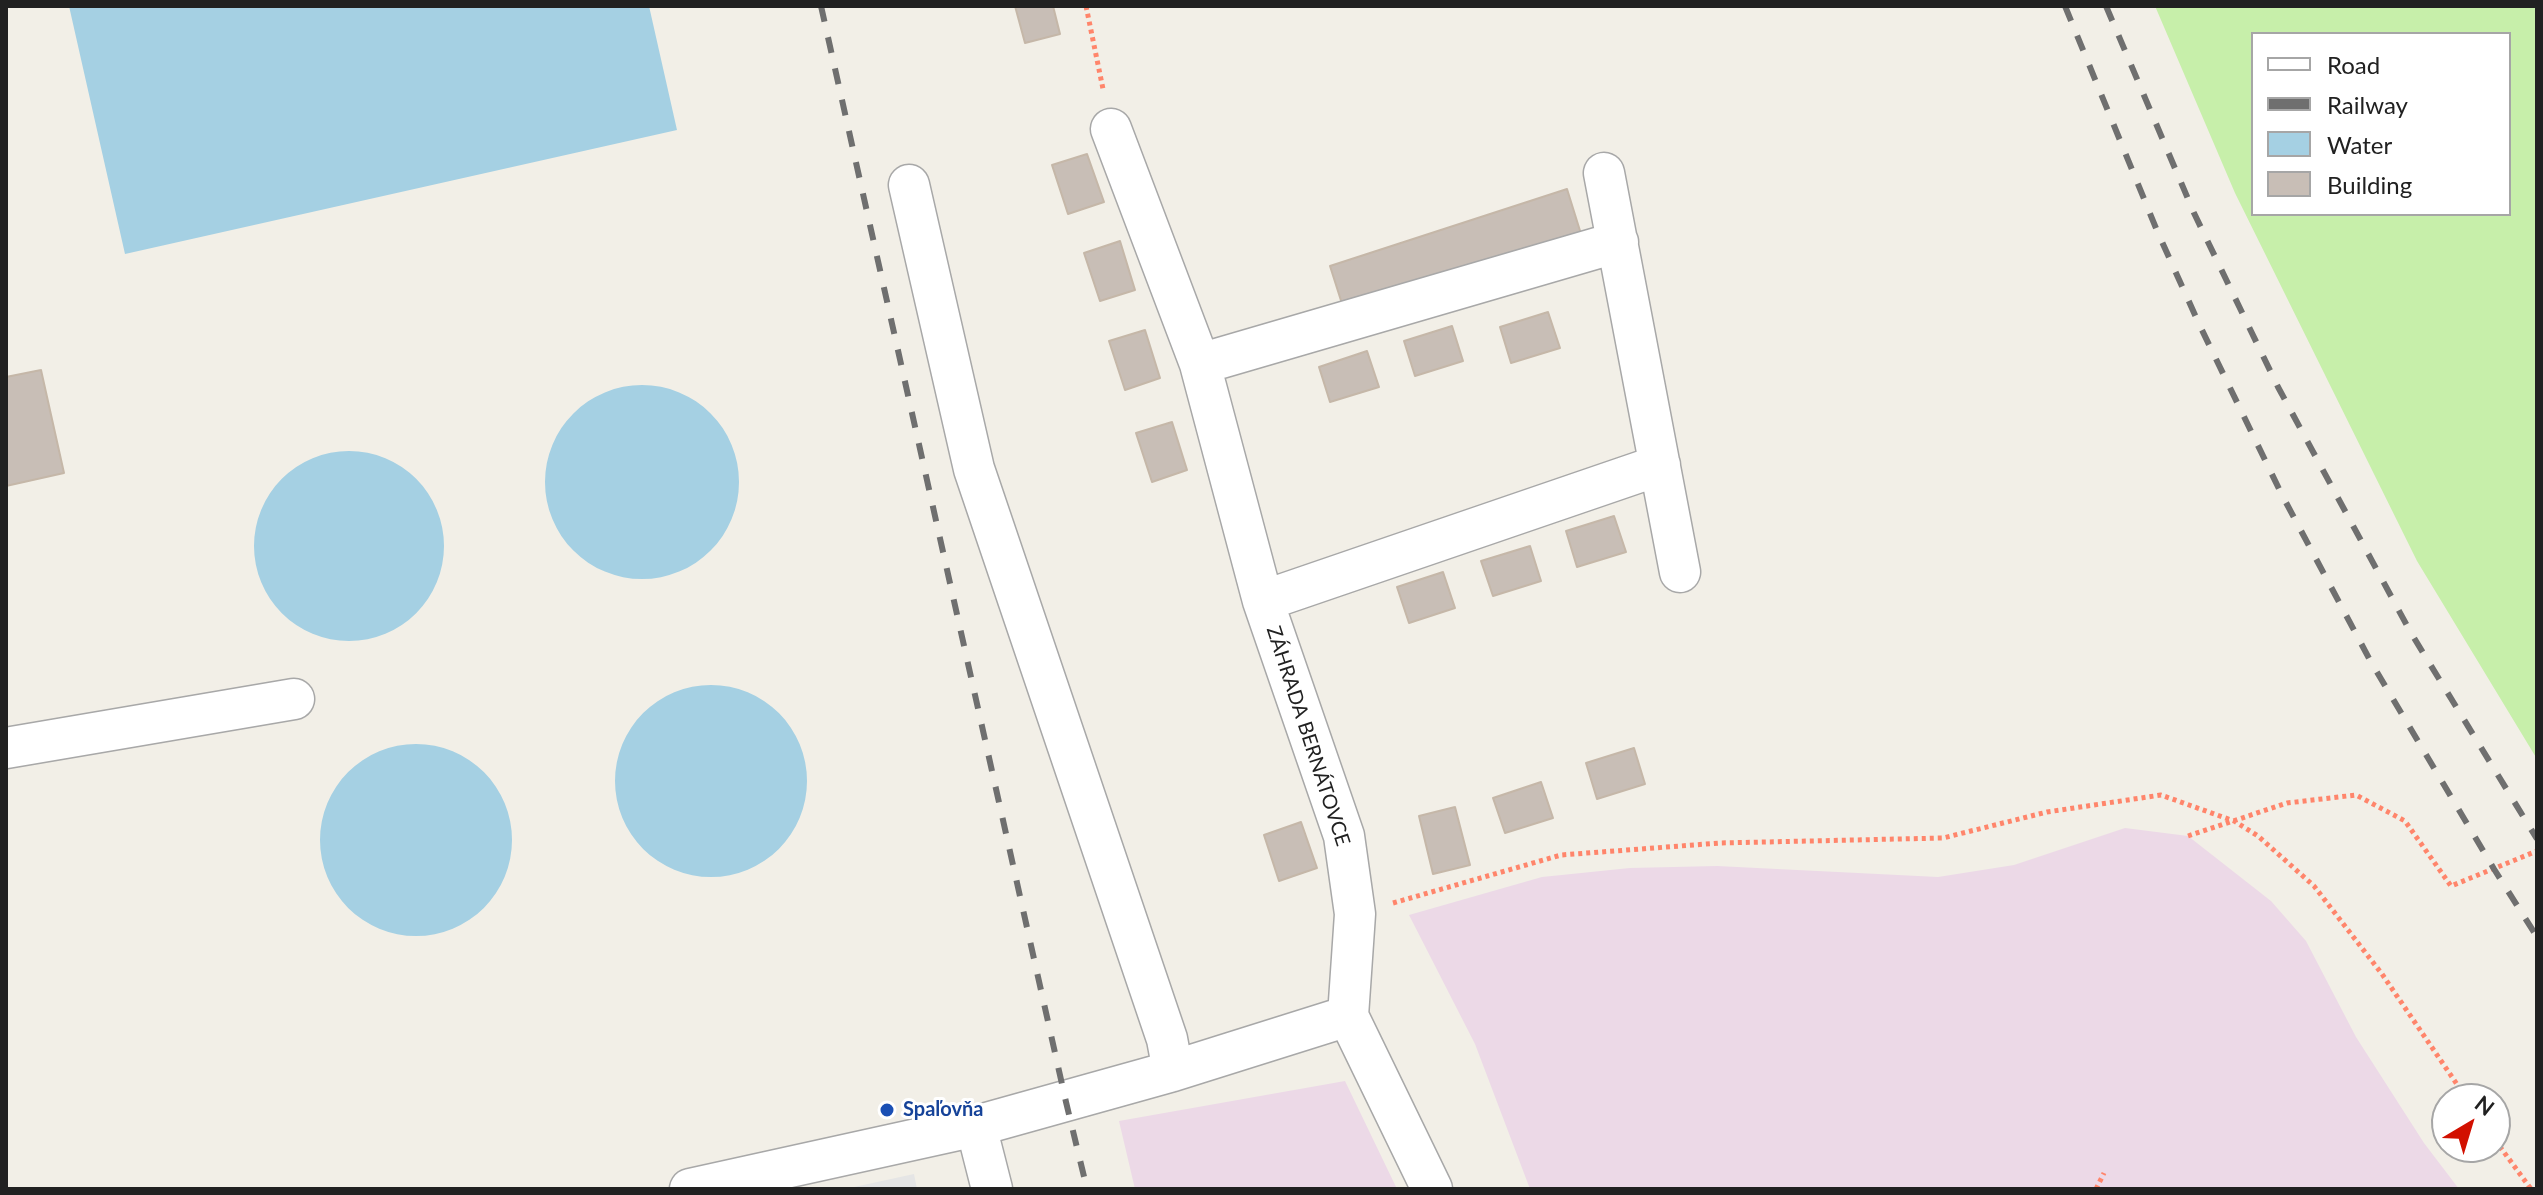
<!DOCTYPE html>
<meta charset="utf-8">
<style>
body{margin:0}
#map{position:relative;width:2543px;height:1195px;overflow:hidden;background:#f2efe7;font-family:Lato,sans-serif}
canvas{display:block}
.frame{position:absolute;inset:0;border:8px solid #212121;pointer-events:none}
.legend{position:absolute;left:2251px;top:32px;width:260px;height:184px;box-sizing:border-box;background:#fff;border:2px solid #a6a6a6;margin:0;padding:10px 14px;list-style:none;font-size:24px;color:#212121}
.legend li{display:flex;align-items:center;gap:16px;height:40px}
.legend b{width:40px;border:2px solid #a6a6a6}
.north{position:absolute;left:2431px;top:1083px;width:80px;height:80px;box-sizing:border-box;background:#fff;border:2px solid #a6a6a6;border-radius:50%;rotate:38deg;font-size:22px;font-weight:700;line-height:32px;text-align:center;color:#212121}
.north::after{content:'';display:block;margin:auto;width:28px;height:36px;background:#d21000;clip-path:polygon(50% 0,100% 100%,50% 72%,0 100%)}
</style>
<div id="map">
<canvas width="2543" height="1195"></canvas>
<div class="frame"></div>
<ul class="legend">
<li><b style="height:10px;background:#fff"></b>Road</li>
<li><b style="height:10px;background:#6f6f6f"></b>Railway</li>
<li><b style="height:22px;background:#a5d0e3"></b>Water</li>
<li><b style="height:22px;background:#c8beb6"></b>Building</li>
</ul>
<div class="north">N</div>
</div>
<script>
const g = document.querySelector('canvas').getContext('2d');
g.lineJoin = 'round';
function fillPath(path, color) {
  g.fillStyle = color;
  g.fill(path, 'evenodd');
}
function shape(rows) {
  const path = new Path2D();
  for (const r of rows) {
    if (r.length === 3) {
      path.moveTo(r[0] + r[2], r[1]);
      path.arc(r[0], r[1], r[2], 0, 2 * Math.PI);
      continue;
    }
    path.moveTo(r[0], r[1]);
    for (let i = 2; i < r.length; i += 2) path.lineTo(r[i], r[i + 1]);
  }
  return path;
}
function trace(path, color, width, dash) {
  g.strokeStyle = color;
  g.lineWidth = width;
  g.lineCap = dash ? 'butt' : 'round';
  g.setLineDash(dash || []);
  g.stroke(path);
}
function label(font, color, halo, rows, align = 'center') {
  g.font = font + ' Lato,sans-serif';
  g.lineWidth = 6;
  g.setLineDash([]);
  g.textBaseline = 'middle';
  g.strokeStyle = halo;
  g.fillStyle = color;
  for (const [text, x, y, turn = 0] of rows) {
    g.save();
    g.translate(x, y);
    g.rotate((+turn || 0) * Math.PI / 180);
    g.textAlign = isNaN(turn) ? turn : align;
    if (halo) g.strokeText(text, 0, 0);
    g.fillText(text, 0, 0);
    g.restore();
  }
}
const industrial = shape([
 [2125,828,2188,836,2271,901,2306,941,2356,1037,2424,1143,2459,1189,1530,1189,1475,1044,1409,915,1542,877,1630,868,1717,866,1938,877,2014,865],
 [1345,1081,1397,1189,1135,1189,1119,1121]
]);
const grass = shape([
 [2155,6,2537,6,2537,759,2417,561,2235,193],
 [2253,34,2509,34,2509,214,2253,214]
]);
const parking = shape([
 [914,1174,917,1189,845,1189]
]);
const water = shape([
 [69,6,649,6,677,130,125,254],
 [642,482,97],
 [349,546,95],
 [711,781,96],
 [416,840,96]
]);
const building = shape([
 [1015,6,1053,6,1060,34,1025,43,1015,6],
 [1087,154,1104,202,1068,214,1052,165,1087,154],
 [1567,189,1581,234,1344,310,1330,266,1567,189],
 [1120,241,1135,290,1100,301,1084,253,1120,241],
 [1548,312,1560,348,1511,363,1500,327,1548,312],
 [1452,326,1463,361,1415,376,1404,341,1452,326],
 [1145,330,1160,378,1125,390,1109,341,1145,330],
 [1367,351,1379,387,1330,402,1319,367,1367,351],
 [41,370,64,473,6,486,6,377,41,370],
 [1172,422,1187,470,1152,482,1136,433,1172,422],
 [1614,516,1626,552,1577,567,1566,531,1614,516],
 [1530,546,1541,581,1493,596,1481,561,1530,546],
 [1443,572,1455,608,1409,623,1397,587,1443,572],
 [1634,748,1645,784,1597,799,1586,763,1634,748],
 [1541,782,1553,818,1505,833,1493,798,1541,782],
 [1455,807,1470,865,1433,874,1419,816,1455,807],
 [1301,822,1317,868,1279,881,1264,835,1301,822]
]);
const path = shape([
 [1086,6,1103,89],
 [2188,836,2287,803,2356,795,2405,821,2451,886,2537,851],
 [1393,903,1561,855,1720,843,1943,838,2047,812,2161,795,2234,821,2258,836,2314,886,2382,974,2467,1099],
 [2495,1140,2531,1189],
 [2096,1189,2104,1173]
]);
const minor = shape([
 [1111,129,1200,364,1263,601,1344,836,1355,914,1348,1016,1432,1189],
 [1604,173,1680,572],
 [909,185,974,469,1167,1039,1173,1071],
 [1200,364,1618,242],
 [1263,601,1660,465],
 [6,748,294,699],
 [976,1126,992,1189],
 [690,1189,976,1126,1173,1071,1348,1016]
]);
const rail = shape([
 [821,6,1066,1102,1087,1189],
 [2065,6,2158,233,2200,326,2282,495,2371,662,2494,869,2537,937],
 [2106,6,2194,213,2278,387,2411,633,2537,839]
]);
const markers = [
 [887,1110,8,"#1a4fb4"]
];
const streetNames = [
 ["ZÁHRADA BERNÁTOVCE",1308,736,72]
];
const transitNames = [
 ["Spaľovňa",903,1110]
];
fillPath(industrial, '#ecd9e7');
fillPath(grass, '#c7efaa');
fillPath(parking, '#e5e5e5');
fillPath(water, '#a5d0e3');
fillPath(building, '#c8beb6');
trace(building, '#c5b7a8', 2);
trace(minor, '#a8a8a8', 43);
trace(path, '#ff856b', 5, [4, 4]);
trace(minor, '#fff', 40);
trace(rail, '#6f6f6f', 6, [16, 16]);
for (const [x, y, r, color] of markers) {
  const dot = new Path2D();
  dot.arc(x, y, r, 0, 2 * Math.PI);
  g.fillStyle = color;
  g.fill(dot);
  trace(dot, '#fff', 3);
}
label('20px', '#212121', '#fff', streetNames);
label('bold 20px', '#164399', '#fff', transitNames, 'left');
</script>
